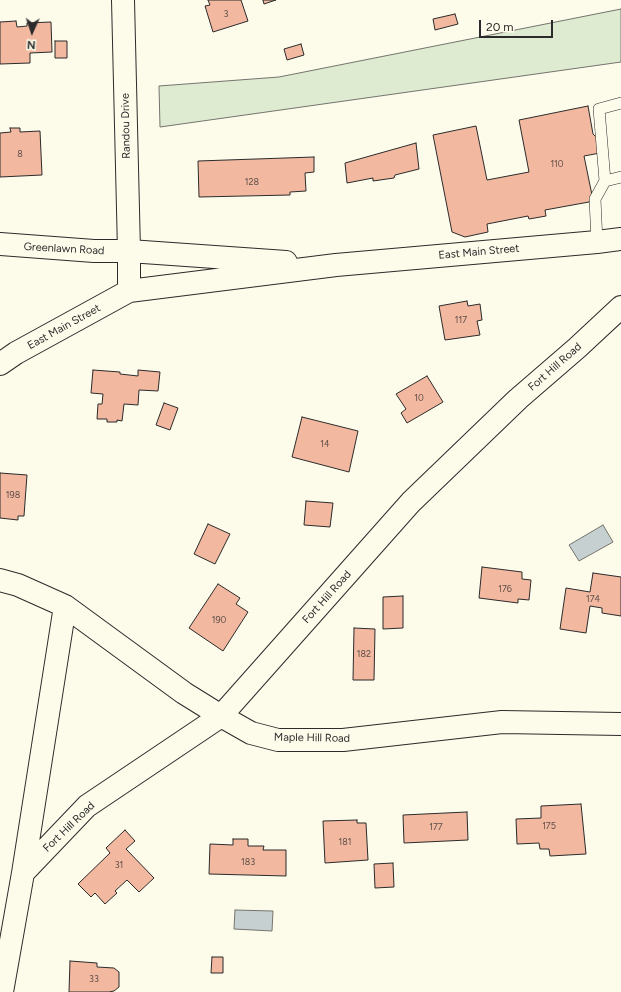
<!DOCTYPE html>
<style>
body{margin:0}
#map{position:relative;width:621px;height:992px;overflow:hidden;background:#fdfbea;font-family:Figtree,sans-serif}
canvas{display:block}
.north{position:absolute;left:12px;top:12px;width:40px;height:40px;-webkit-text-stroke:3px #fdfbea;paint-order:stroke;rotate:183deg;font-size:11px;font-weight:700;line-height:16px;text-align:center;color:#2b2b2b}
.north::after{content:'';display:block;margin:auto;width:14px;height:18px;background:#2b2b2b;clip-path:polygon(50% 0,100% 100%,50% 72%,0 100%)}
.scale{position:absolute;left:479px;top:20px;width:74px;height:18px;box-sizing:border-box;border:2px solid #2b2b2b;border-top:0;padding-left:5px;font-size:12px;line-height:14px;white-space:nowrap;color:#2b2b2b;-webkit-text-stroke:3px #fdfbea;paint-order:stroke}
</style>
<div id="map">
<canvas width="621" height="992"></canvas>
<div class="north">N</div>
<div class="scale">20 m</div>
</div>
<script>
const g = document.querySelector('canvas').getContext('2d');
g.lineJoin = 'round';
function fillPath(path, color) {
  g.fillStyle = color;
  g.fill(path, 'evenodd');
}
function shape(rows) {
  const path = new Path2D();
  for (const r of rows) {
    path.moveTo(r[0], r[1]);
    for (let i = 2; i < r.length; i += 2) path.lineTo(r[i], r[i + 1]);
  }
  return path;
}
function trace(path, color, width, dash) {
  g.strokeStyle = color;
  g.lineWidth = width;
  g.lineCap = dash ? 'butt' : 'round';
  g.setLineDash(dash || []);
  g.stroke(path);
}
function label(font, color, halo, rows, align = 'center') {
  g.font = font + ' Figtree,sans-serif';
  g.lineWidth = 3;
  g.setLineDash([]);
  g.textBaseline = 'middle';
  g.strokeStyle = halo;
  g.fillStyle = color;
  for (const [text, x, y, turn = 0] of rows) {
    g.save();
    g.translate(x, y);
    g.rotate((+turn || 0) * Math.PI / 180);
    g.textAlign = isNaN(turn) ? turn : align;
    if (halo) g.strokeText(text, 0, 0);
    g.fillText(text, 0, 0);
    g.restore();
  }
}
const green = shape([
 [621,9,621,62,160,127,159,86,279,77,621,9]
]);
const water = shape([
 [603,525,613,542,579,561,569,545,603,525],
 [235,910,273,911,272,931,234,929,235,910]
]);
const building = shape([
 [208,0,241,0,248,21,213,32,205,6,210,5,208,0],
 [263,0,276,0,264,4,263,0],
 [455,14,458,24,435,30,433,19,455,14],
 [16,21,17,27,27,26,27,23,51,22,52,52,30,53,30,63,0,64,0,22,16,21],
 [55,41,67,41,67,58,55,58,55,41],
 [301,44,304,55,287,60,284,49,301,44],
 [588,106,593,134,597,138,600,153,584,156,592,195,589,202,545,210,546,216,529,219,528,216,487,224,488,232,465,237,452,232,433,135,476,126,487,180,529,172,519,120,588,106],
 [10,128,20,128,20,132,40,131,42,175,0,177,0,133,11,132,10,128],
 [416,143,419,169,395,175,394,178,373,181,373,178,347,183,345,163,416,143],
 [314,157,314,172,305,173,306,191,290,192,290,195,199,197,198,161,314,157],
 [467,301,468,306,480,304,482,320,477,321,480,335,445,340,439,306,467,301],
 [93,370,120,372,120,374,138,376,138,370,160,372,158,391,139,390,138,405,124,404,122,421,117,420,117,422,107,422,107,419,97,419,98,404,102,404,103,394,91,393,93,370],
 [427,376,443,402,407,423,401,413,406,409,396,394,427,376],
 [164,403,178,408,170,430,156,425,164,403],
 [302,417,358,431,349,472,292,457,302,417],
 [0,473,27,475,24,516,18,516,18,520,0,518,0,473],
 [306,501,333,503,330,527,304,525,306,501],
 [208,524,230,534,215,564,194,554,208,524],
 [482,567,522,572,522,579,531,580,529,600,518,599,518,603,479,598,482,567],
 [593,573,621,577,621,616,602,613,602,608,590,606,586,633,560,629,566,588,590,592,593,573],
 [218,584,240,598,236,604,248,612,223,651,189,628,218,584],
 [403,596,403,628,383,629,383,597,403,596],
 [354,628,375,629,374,680,353,680,354,628],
 [581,804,586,854,550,856,549,849,540,849,539,843,517,844,516,819,541,818,541,806,581,804],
 [467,812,468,840,404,843,403,815,467,812],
 [357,820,357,823,366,823,368,860,325,863,323,821,357,820],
 [125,830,135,841,126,849,154,878,139,892,127,880,115,891,117,893,105,904,95,893,91,897,78,884,110,853,106,848,125,830],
 [233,839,248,839,248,846,264,846,263,850,286,850,286,876,209,874,210,844,233,845,233,839],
 [393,863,394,887,375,888,374,864,393,863],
 [212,957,223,957,223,973,211,973,212,957],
 [70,961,97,963,97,967,114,968,119,972,119,987,114,991,109,992,69,992,70,961]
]);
const lane = shape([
 [605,181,621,177],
 [597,242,595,199,605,181,599,109,621,103]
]);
const street = shape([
 [123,0,129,251],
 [0,580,18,585,65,606,184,693,221,716,251,733,278,740,343,740,502,722,621,724],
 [23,873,65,606],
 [2,992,23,873,87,806,221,716,411,502,518,399,577,348,621,307]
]);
const secondary = shape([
 [0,244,94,251,129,251]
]);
const primary = shape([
 [129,291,129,251,286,262],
 [0,364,16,353,129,291,336,265,597,242,621,239]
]);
const numberNames = [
 ["3",226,14],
 ["8",20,154],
 ["110",557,164],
 ["128",252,182],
 ["117",461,320],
 ["10",419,398],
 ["14",325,444],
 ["198",13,495],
 ["176",505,589],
 ["174",593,599],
 ["190",219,620],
 ["182",364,654],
 ["175",549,826],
 ["177",436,827],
 ["181",345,842],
 ["183",248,862],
 ["31",119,865],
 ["33",94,979]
];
const streetNames = [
 ["Randou Drive",126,126,-91],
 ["Greenlawn Road",64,249,3],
 ["East Main Street",479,252,-5],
 ["East Main Street",64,327,-29],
 ["Fort Hill Road",555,367,-41],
 ["Fort Hill Road",327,597,-48],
 ["Maple Hill Road",312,738,1],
 ["Fort Hill Road",69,827,-44]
];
fillPath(green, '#deebd1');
trace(green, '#74746e', 1);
fillPath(water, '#c7d0d0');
trace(water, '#74746e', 1);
fillPath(building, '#f2b8a0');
trace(building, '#2b2b2b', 1);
trace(lane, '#2b2b2b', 12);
trace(street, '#2b2b2b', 24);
trace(secondary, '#2b2b2b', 24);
trace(primary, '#2b2b2b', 24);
trace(lane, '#fdfbea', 11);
trace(street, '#fdfbea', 22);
trace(secondary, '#fdfbea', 22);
trace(primary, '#fdfbea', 22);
label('9px', '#5d4e48', null, numberNames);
label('11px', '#2b2b2b', '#fdfbea', streetNames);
</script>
